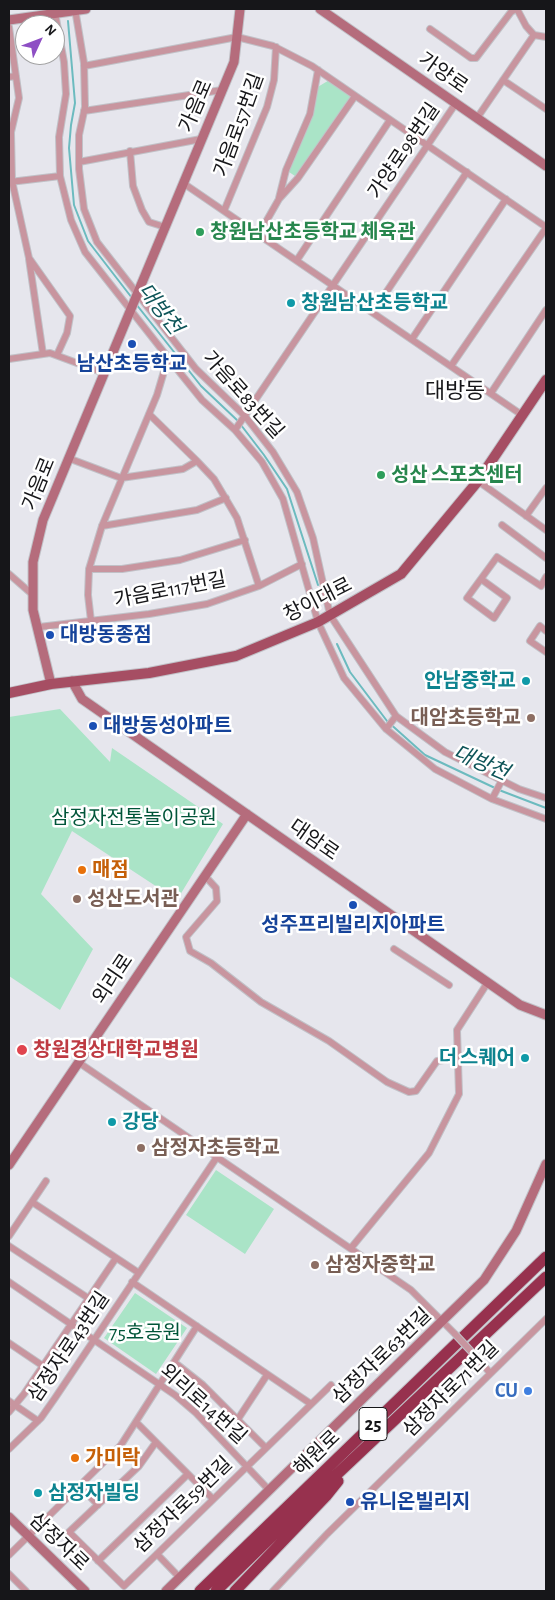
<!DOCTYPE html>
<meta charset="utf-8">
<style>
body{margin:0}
#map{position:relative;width:555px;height:1600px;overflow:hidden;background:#e6e6ed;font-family:"Alegreya Sans",sans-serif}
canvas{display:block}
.frame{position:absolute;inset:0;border:10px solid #161619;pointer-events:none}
.north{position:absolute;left:15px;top:15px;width:50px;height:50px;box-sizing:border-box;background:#fff;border:1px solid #a2a2a3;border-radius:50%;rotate:47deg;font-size:14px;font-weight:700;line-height:20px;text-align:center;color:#161619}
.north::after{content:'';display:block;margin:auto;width:18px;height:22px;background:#8e4fc4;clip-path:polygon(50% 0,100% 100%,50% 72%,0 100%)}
</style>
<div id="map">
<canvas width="555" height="1600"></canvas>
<div class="frame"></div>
<div class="north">N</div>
</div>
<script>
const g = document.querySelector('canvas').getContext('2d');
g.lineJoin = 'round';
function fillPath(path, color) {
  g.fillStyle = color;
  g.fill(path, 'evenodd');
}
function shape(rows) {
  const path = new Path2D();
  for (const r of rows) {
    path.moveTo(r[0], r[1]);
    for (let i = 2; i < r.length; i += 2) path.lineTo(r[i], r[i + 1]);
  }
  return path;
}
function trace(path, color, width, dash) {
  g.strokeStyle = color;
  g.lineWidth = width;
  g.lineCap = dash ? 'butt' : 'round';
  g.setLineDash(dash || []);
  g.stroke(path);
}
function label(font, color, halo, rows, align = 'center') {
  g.font = font + ' "Alegreya Sans","Noto Sans KR",sans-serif';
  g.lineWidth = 5;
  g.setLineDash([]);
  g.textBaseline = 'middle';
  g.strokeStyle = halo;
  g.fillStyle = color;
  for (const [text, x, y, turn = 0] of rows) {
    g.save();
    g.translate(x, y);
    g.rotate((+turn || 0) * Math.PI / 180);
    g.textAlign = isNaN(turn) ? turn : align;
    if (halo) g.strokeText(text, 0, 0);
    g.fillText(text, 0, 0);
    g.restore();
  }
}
const green = shape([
 [331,79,355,96,298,178,286,170,303,131,316,88],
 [60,709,110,762,112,748,223,824,177,900,72,831,41,894,93,949,60,1010,9,976,9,717],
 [216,1170,274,1209,245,1254,186,1215],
 [135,1293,187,1328,156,1374,104,1338]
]);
const stream = shape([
 [68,21,75,103,71,125,69,148,74,205,88,241,132,298],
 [136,304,201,386,238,421],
 [241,425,264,455,287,489,318,585],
 [337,644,350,672,387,721,425,755,495,788],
 [499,790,546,808]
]);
const street = shape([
 [75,9,84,63,85,107,79,135,79,169,84,209,97,242,196,369,245,416,273,452,297,492,313,538,330,615,396,716,445,752,519,789,546,798],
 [517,9,526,26,534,35,546,37],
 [55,13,64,62,66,94,59,137,60,176,71,220,85,252,181,374,202,400,235,430,262,462,283,499,318,622,344,678,386,729,435,769,492,799,546,819],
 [9,27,19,98,11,132,12,181,29,258,70,316,67,333,57,355],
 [430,29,471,58,476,58,511,12,516,9],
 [84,66,237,37,273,46,312,66,546,227],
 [9,77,16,76],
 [503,80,546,109],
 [84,111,222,90],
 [477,118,534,35],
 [130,151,133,186,142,210,149,222,165,227],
 [79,162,201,139],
 [10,182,60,176],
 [183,183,522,415],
 [279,198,286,170,310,114,318,70],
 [224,211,267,107,274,80,276,47],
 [259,234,279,199,298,178,355,96],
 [29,259,43,354],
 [297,260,390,120],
 [373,312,467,172],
 [412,339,506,199],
 [9,359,50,353,104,373],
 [451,366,546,228],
 [491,393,546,310],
 [149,414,197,461],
 [235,430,456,103],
 [68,458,121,478,183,469,197,461,214,479,237,518,259,586],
 [478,481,546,530],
 [526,516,546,488],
 [502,525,546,558],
 [102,526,197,510,226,498],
 [89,569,122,569,180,560,245,540],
 [9,574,33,595],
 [481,579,507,598,494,618,467,598,497,557,541,586,546,577],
 [91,621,88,595,89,569,102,526,157,395,168,358],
 [39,627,149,614,207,604,259,586,302,564],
 [546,631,540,626,530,641,546,652],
 [386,729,396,716],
 [492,799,502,780],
 [205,876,216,888,217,901,186,937,190,951,211,963,261,1002,329,1041,387,1082,409,1092,416,1091,437,1061,456,1058],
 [394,949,449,985],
 [78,1062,411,1290,455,1334],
 [32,1202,139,1273],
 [9,1236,46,1181],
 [9,1246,88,1298],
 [351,1248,429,1153,459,1094,457,1030,488,982],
 [9,1282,175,1395,196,1413,269,1490],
 [132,1282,311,1404],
 [9,1343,43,1366],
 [480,1361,490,1373],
 [174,1362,203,1385,266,1448],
 [9,1401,38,1421],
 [9,1412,24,1394,116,1258],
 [238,1419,267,1375],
 [136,1422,213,1499],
 [156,1442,139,1466,69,1532,124,1586,331,1385],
 [9,1449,41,1418,55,1398,217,1157],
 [79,1485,98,1505],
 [157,1554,180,1578],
 [9,1555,121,1445,197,1326],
 [98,1561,188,1474],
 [9,1574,26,1591],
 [273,1591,327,1534,546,1319]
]);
const secondary = shape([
 [320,9,546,166],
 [9,20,86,9],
 [72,681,82,699,520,1005,546,1015],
 [51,684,33,610,33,562,43,520,234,62,240,9],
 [9,1165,247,814],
 [9,1517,85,1591],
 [166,1591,484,1280,516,1231,546,1164]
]);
const primary = shape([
 [9,693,51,684,149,673,236,656,318,622,401,574,478,481,546,380]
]);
const highway = shape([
 [200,1591,546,1257],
 [216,1591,298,1511,546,1277],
 [235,1591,326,1496,338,1481]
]);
const streetBridge = shape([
 [455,1334,480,1361]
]);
const markers = [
 [200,232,5,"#2e9e5b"],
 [291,303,5,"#0f9aa8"],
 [132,344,5,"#1a4fb4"],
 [381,475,5,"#2e9e5b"],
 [50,635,5,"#1a4fb4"],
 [526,681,5,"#0f9aa8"],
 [531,718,5,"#8d6e63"],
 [93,726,5,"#1a4fb4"],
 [82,870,5,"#e8710a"],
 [77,899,5,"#8d6e63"],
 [353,905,5,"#1a4fb4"],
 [22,1050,6,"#e0444e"],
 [525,1058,5,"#0f9aa8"],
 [112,1122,5,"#0f9aa8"],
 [141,1148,5,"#8d6e63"],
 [315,1265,5,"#8d6e63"],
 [528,1391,5,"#3f7fe0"],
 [75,1458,5,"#e8710a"],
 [38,1493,5,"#0f9aa8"],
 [350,1502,5,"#1a4fb4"]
];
const shields = [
 [373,1424,28]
];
const shieldNames = [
 ["25",373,1424]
];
const streetNames = [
 ["가양로",443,73,35],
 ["가음로",196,106,-67],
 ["가음로57번길",239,125,-70],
 ["가양로98번길",404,151,-56],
 ["가음로83번길",243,395,48],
 ["가음로",39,484,-68],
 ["가음로117번길",170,590,-11],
 ["창이대로",318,600,-27],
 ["대암로",314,840,35],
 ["외리로",113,979,-56],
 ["삼정자로43번길",69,1347,-56],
 ["삼정자로63번길",382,1356,-44],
 ["삼정자로71번길",451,1389,-45],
 ["외리로14번길",203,1404,42],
 ["해원로",317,1453,-44],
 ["삼정자로59번길",183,1505,-44],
 ["삼정자로",59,1542,44]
];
const leisureNames = [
 ["창원남산초등학교 체육관",210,232],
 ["성산 스포츠센터",391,475]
];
const cultureNames = [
 ["창원남산초등학교",301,303],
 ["안남중학교",516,681,"right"],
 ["더 스퀘어",515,1058,"right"],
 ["강당",122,1122],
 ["삼정자빌딩",48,1493]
];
const transitNames = [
 ["남산초등학교",132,364,"center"],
 ["대방동종점",60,635],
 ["대방동성아파트",103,726],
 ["성주프리빌리지아파트",353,925,"center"],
 ["유니온빌리지",360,1502]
];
const educationNames = [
 ["대암초등학교",521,718,"right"],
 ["성산도서관",87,899],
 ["삼정자초등학교",151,1148],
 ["삼정자중학교",325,1265]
];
const parkNames = [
 ["삼정자전통놀이공원",134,818],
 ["75호공원",145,1333]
];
const foodNames = [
 ["매점",92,870],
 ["가미락",85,1458]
];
const healthNames = [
 ["창원경상대학교병원",33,1050]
];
const shopNames = [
 ["CU",518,1391]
];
const waterNames = [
 ["대방천",160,309,52],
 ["대방천",481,763,23]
];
const quarterNames = [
 ["대방동",455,391]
];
fillPath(green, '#aae4c7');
trace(stream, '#6cbbbf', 2);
trace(street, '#c1c1c7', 8);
trace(secondary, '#c1c1c7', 11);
trace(primary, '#c1c1c7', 12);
trace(highway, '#c1c1c7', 13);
trace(street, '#c8959f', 6);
trace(secondary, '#b56c7c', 9);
trace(primary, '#a64e63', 10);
trace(highway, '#97314e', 11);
trace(streetBridge, '#c1c1c7', 8, []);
trace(streetBridge, '#c8959f', 6);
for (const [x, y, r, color] of markers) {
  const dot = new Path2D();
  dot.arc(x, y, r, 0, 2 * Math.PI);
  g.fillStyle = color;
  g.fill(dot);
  trace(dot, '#fff', 2);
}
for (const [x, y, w] of shields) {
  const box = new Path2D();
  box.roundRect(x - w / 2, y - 16.5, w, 33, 4);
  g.fillStyle = '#fff';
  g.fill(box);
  trace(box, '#161619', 1);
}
label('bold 19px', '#161619', null, shieldNames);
label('20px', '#161619', '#fff', streetNames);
label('bold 20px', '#27864d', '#fff', leisureNames, 'left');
label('bold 20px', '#0d838f', '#fff', cultureNames, 'left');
label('bold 20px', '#164399', '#fff', transitNames, 'left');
label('bold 20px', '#785e54', '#fff', educationNames, 'left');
label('20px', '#005539', '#fff', parkNames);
label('bold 20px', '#c56008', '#fff', foodNames, 'left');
label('bold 20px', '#be3a42', '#fff', healthNames, 'left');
label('bold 20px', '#366cbe', '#fff', shopNames, 'right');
label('italic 21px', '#0d5458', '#fff', waterNames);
label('22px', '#161619', '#fff', quarterNames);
</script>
